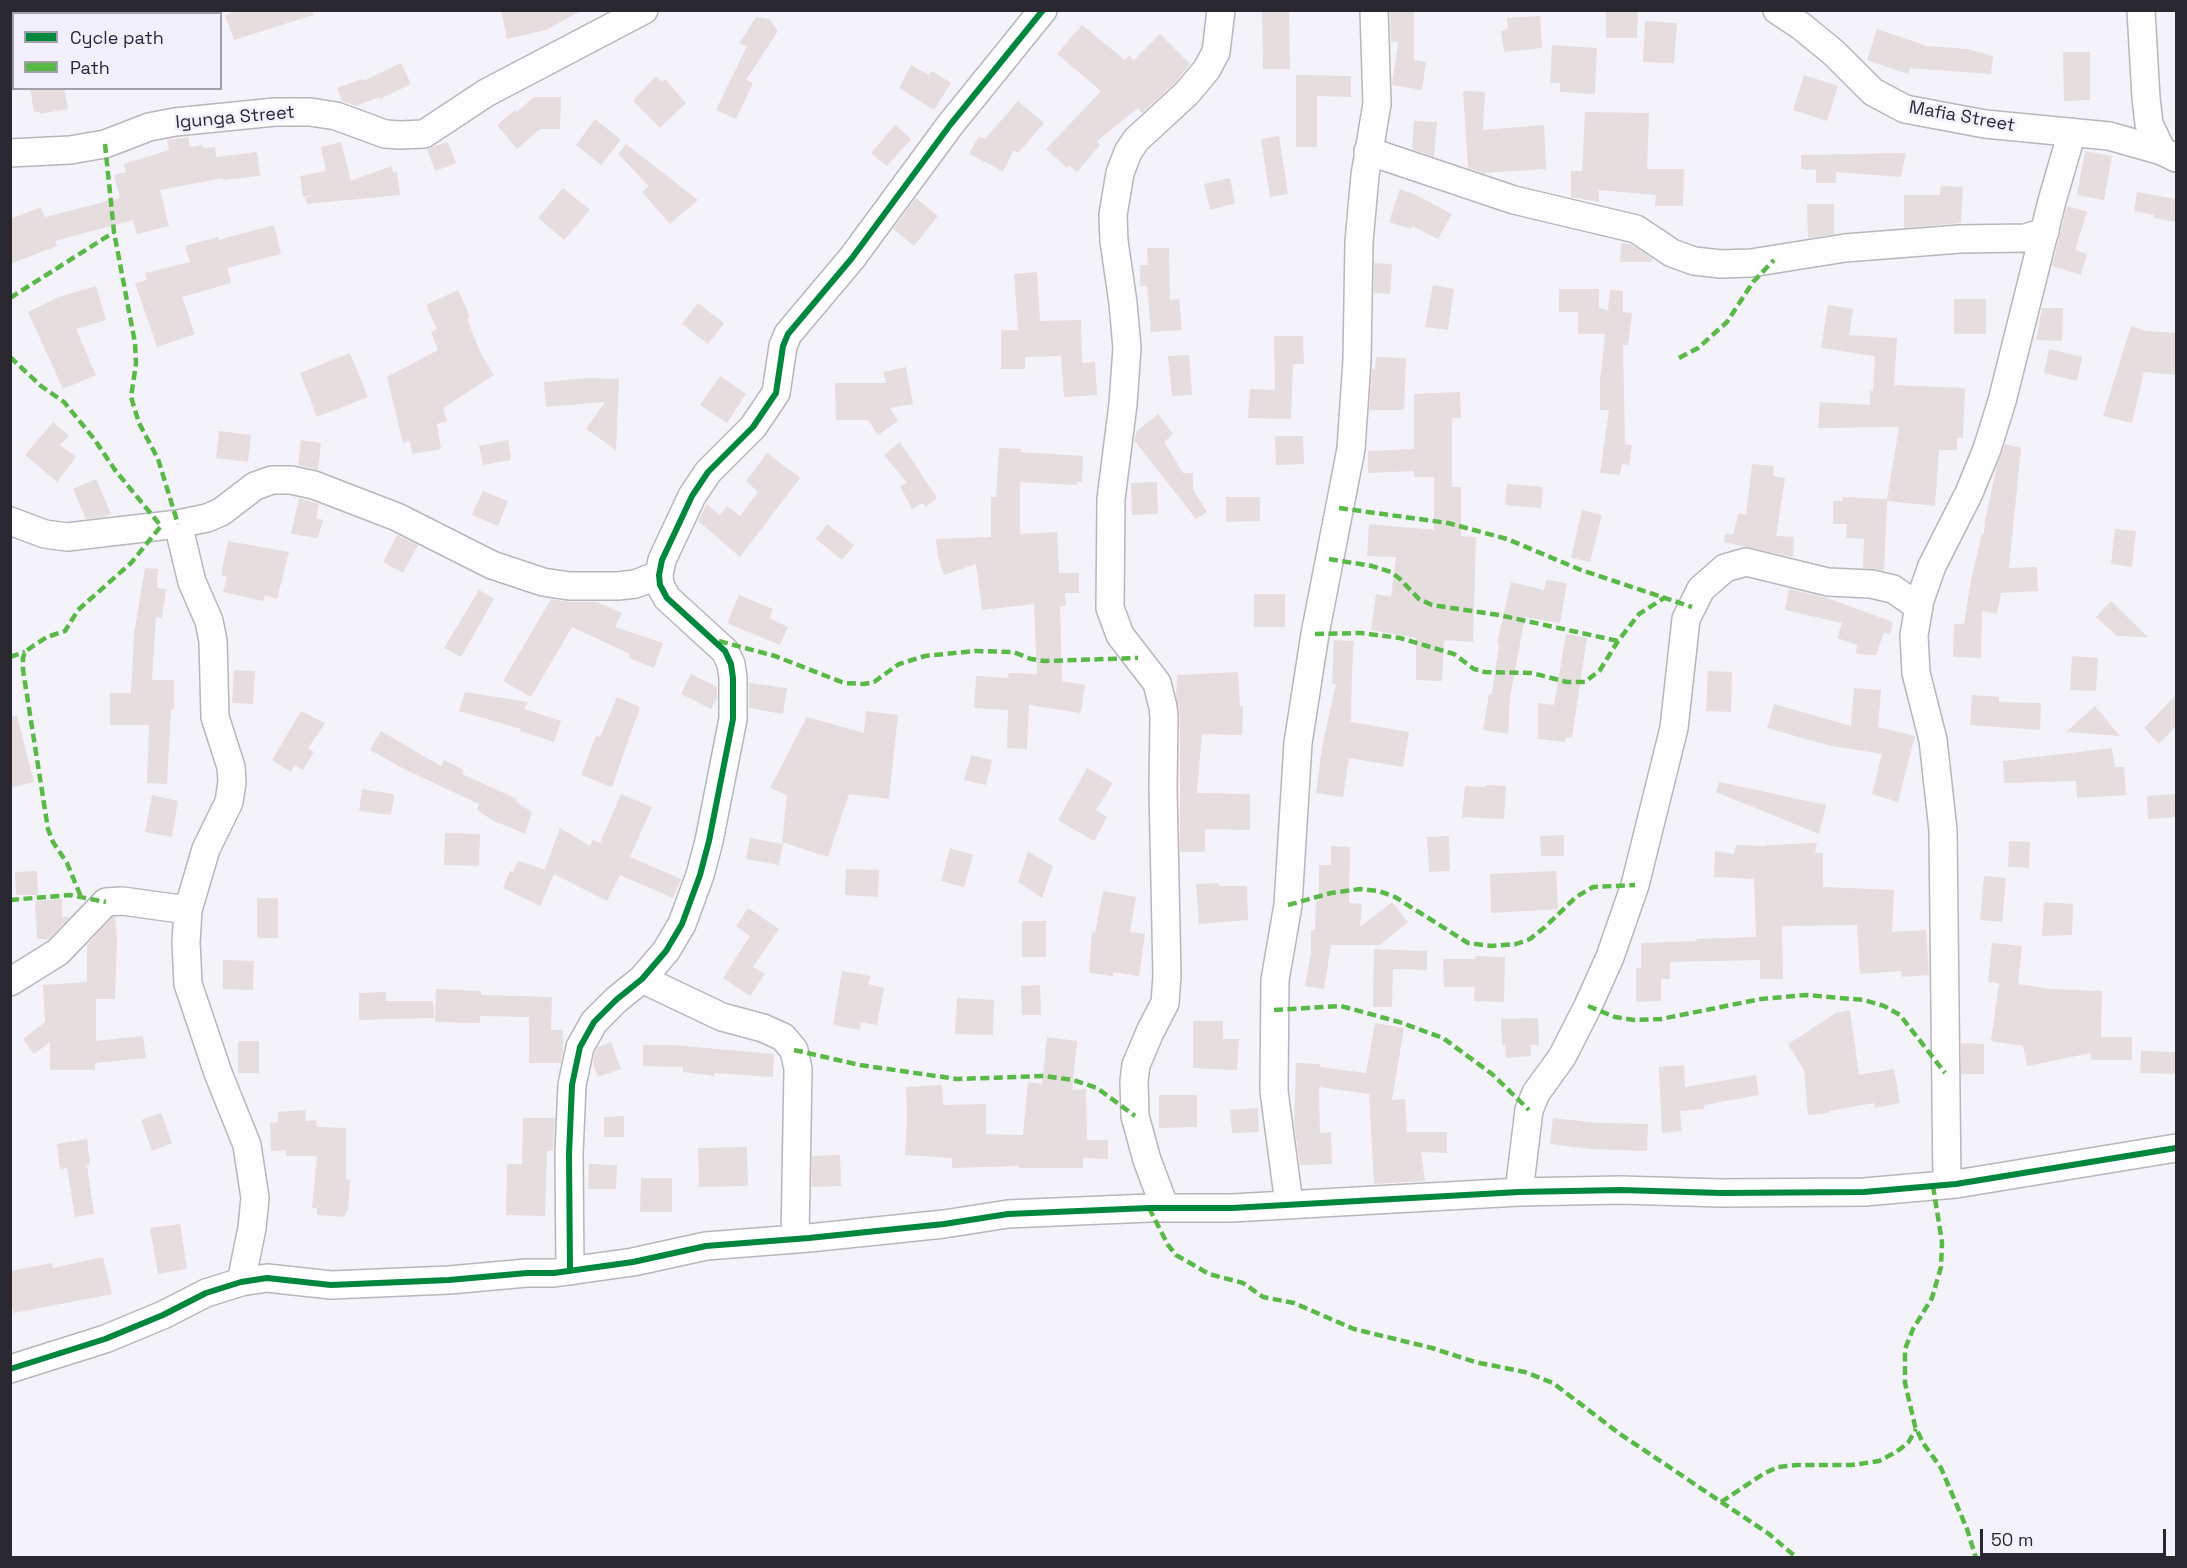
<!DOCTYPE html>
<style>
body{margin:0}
#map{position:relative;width:2187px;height:1568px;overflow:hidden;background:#f4f3fa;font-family:"Space Grotesk",sans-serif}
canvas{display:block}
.frame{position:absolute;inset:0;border:12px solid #292830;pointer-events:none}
.legend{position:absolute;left:12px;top:12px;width:210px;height:78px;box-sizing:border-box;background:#f2f0fd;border:2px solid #a2a0ab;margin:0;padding:8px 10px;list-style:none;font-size:18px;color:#292830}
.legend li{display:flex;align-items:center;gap:12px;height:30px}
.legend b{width:30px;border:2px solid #a2a0ab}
.scale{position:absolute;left:1980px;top:1529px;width:186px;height:27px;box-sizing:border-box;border:3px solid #292830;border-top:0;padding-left:8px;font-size:18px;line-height:21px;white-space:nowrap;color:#292830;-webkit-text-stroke:4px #f2f0fd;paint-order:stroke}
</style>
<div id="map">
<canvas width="2187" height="1568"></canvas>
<div class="frame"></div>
<ul class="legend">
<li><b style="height:8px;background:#00873e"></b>Cycle path</li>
<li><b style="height:8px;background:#58b947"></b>Path</li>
</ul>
<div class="scale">50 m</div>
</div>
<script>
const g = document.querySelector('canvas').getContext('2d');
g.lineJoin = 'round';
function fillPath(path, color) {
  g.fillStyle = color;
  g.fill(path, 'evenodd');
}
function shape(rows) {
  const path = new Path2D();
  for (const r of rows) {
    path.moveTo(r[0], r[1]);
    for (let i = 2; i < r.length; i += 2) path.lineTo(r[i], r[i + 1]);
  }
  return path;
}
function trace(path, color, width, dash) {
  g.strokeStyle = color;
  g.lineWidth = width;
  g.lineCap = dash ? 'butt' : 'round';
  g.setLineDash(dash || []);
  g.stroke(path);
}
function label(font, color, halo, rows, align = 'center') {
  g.font = font + ' "Space Grotesk",sans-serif';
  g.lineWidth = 5;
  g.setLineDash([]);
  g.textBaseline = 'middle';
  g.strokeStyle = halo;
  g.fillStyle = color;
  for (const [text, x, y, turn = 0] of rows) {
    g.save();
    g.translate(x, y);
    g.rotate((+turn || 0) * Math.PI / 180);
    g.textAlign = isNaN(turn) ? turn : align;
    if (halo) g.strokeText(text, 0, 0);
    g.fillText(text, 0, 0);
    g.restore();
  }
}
const building = shape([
 [239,10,313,10,313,15,234,40,225,15],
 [501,10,583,10,546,30,507,39],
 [1262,10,1289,10,1290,69,1263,69],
 [1390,10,1414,10,1414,60,1426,62,1422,90,1392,85,1398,42,1391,42],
 [1606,10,1638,10,1637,38,1606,38],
 [1540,16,1542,48,1504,52,1501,31,1508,29,1507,18],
 [756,17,769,19,778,31,746,80,753,83,736,119,716,110,747,46,739,44],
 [1645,21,1677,23,1674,63,1643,62],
 [1082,25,1125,60,1129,55,1134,60,1160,34,1190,64,1176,82,1142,113,1138,108,1097,141,1100,145,1077,172,1069,165,1067,168,1046,149,1101,91,1057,54],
 [1877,29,1927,46,1967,49,1993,56,1991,74,1910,68,1908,74,1867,60],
 [1552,45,1597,48,1595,94,1560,92,1560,83,1550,83],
 [2063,52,2090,52,2090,100,2064,101],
 [401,63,411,84,380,99,379,97,356,106,342,101,337,88,363,79,363,81],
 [911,65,929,75,932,71,951,83,934,110,899,88],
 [1296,75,1351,76,1351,97,1317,96,1317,147,1296,147],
 [1804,75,1838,86,1827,121,1793,110],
 [656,76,662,82,665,79,686,103,660,128,633,101],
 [30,88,64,88,68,109,40,114,39,112,34,112],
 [1463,91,1485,92,1483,130,1544,125,1546,169,1484,173,1468,168],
 [534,97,561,97,560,129,540,129,517,149,497,125,515,110,517,112],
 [1018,101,1044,123,1018,153,1014,150,1003,171,969,154,979,136,985,139],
 [1585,112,1649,113,1647,169,1684,169,1683,206,1655,206,1656,195,1599,190,1599,202,1571,197,1571,171,1582,171],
 [595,119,621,140,601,165,576,145],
 [1414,121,1437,122,1434,157,1412,149],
 [895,125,911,139,887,166,871,153],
 [1279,136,1288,194,1270,197,1261,139],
 [188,137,190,147,202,145,203,148,215,147,216,157,257,152,260,176,223,180,223,178,160,190,169,226,137,234,133,220,55,241,57,246,10,264,10,219,41,207,45,217,120,198,114,175,126,172,124,164,169,150,167,140],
 [341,142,351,181,391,166,394,173,397,171,400,195,307,204,305,198,317,194,303,197,300,176,326,171,321,147],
 [448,142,456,163,435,171,427,149],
 [626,144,698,200,670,224,642,192,649,186,618,154],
 [2085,151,2112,156,2104,200,2077,195],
 [1906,153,1901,177,1836,172,1836,183,1816,183,1816,170,1801,169,1801,155],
 [1230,178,1235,203,1210,210,1204,184],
 [1941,186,1963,187,1961,223,1904,228,1904,195,1940,195],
 [563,188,590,210,564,240,538,218],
 [1400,189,1416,195,1452,214,1438,239,1412,226,1411,229,1389,222],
 [2137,192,2176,199,2176,222,2154,218,2154,215,2134,211],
 [916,198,938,216,914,246,893,229],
 [1807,204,1834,204,1834,234,1808,238],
 [2067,206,2087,212,2075,250,2087,254,2081,275,2052,266],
 [274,225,281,254,227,268,231,283,182,297,195,334,157,347,135,283,147,280,145,273,190,262,185,246,218,237,218,240],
 [1621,243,1630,244,1653,259,1652,262,1620,262],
 [1147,248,1169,248,1170,300,1179,299,1182,330,1151,332,1147,286,1140,286,1140,265,1148,265],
 [1374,263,1392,264,1390,294,1374,293],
 [1037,272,1040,321,1081,320,1082,363,1095,362,1097,395,1064,397,1061,356,1025,357,1025,369,1001,369,1001,330,1018,330,1014,274],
 [1433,285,1454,289,1448,330,1425,327],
 [96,286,106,320,76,329,96,375,63,389,28,312,59,297],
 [1559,289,1599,289,1599,308,1608,310,1610,290,1623,291,1623,312,1632,313,1628,345,1623,345,1625,444,1632,445,1629,465,1622,464,1620,475,1600,473,1609,410,1600,410,1600,381,1605,334,1578,334,1578,312,1559,312],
 [458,290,470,317,467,319,481,354,494,375,443,408,447,421,437,424,441,449,412,454,410,441,403,443,387,377,438,350,431,332,437,329,426,305],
 [1954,299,1986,299,1986,334,1954,334],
 [698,303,724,323,708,344,682,324],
 [1828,305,1853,309,1849,335,1897,338,1894,385,1965,388,1963,438,1957,438,1957,450,1939,450,1935,506,1887,501,1884,571,1863,568,1864,539,1846,538,1847,524,1833,524,1833,501,1843,501,1843,497,1887,499,1899,427,1818,428,1820,402,1870,405,1870,391,1873,391,1875,356,1821,348],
 [2042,308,2063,308,2062,341,2036,340],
 [2131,326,2146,331,2176,333,2176,375,2144,372,2132,423,2103,416],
 [1274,336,1303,336,1304,364,1293,364,1291,419,1248,418,1250,389,1275,390],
 [2049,349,2082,357,2077,381,2044,373],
 [350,353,368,397,317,417,300,373],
 [1189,355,1192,395,1172,396,1168,356],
 [1376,357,1406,358,1404,410,1369,410,1372,369,1375,369],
 [906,367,913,404,890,408,898,421,878,435,868,420,836,420,835,383,886,383,883,372],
 [720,376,746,394,727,423,700,405],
 [590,378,619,379,616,450,586,429,605,402,546,407,544,382],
 [1460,392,1461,418,1452,418,1452,487,1461,487,1461,536,1476,537,1473,642,1444,640,1442,681,1416,680,1416,638,1371,630,1376,594,1391,597,1396,557,1367,556,1369,524,1434,530,1434,477,1414,477,1414,471,1368,473,1368,451,1414,449,1414,394],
 [1158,414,1173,434,1164,442,1183,473,1193,473,1193,489,1207,512,1196,519,1134,440,1137,431],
 [53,422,69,436,60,445,76,457,57,482,25,455],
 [219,431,251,435,248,462,216,458],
 [1275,436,1303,436,1304,464,1276,465],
 [301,440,321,443,318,470,298,465],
 [508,440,511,460,483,465,479,446],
 [900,442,937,498,926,507,923,503,912,509,900,486,907,483,884,455],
 [2005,444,2021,448,2009,568,2037,567,2038,591,2001,593,1997,614,1982,611,1981,658,1953,657,1954,624,1964,624,1971,580,1982,534,1984,534,1985,521,1997,465],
 [999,448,1021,449,1021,452,1083,456,1082,482,1078,482,1077,485,1020,482,1020,534,1057,532,1059,573,1079,573,1079,593,1065,593,1066,606,1060,606,1062,681,1085,685,1081,713,1029,705,1027,749,1007,748,1008,710,974,708,976,676,1008,678,1009,673,1037,674,1034,604,982,610,976,564,944,575,938,557,936,539,991,537,991,497,996,497],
 [767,453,800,478,740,557,698,521,707,504,720,515,727,506,740,516,758,492,746,481],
 [1752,464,1774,466,1773,476,1785,478,1776,536,1794,537,1793,557,1724,542,1725,534,1733,534,1739,513,1746,515],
 [96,479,111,514,104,517,86,519,73,489],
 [1157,482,1158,514,1132,515,1131,483],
 [1507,484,1543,487,1541,508,1505,505],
 [483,491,508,501,498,526,472,515],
 [1226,497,1260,497,1260,521,1226,522],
 [299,498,319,504,316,518,323,520,318,538,291,534],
 [1582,510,1602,515,1590,562,1571,558],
 [827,524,854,545,842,560,816,539],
 [2115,529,2136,531,2132,567,2111,564],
 [397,535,418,545,403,573,383,562],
 [228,541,289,552,277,599,265,595,263,601,223,592,227,577,221,575],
 [145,568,158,569,157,588,166,589,162,618,156,617,152,680,174,680,174,709,171,709,167,784,147,783,149,725,110,725,110,693,131,693,134,634],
 [1546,580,1567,583,1560,623,1525,617,1510,697,1508,734,1483,730,1489,694,1492,694,1499,643,1497,643,1511,582,1544,590],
 [1789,589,1827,598,1893,622,1890,634,1884,633,1876,655,1856,654,1857,645,1837,638,1842,623,1785,610],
 [479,590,494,599,461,657,444,648],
 [1254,594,1285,594,1285,627,1254,627],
 [739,595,773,609,769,618,788,627,780,645,727,623],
 [551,599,569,602,597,602,622,613,615,627,663,643,654,668,629,658,630,654,572,627,531,697,503,681],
 [2111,601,2148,637,2117,636,2096,617],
 [1566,634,1587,638,1572,738,1566,737,1565,742,1538,739,1538,703,1554,705],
 [1334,640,1354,641,1352,671,1351,722,1409,732,1403,767,1349,758,1343,797,1316,793,1322,747,1336,684,1332,684],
 [2072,656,2098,658,2096,691,2070,690],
 [234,670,255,671,253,704,232,703],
 [1708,671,1732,672,1731,712,1706,711],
 [1238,672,1240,706,1243,706,1242,735,1202,734,1197,793,1250,794,1250,830,1205,829,1205,852,1180,852,1180,717,1176,696,1177,675],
 [691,674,717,687,717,698,711,709,681,694],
 [749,683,787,688,783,714,749,708],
 [1854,688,1881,690,1878,727,1915,736,1898,802,1872,794,1882,754,1827,745,1767,728,1774,704,1851,726],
 [465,692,528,702,524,709,561,721,554,742,520,731,521,729,459,711],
 [1972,695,1999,697,1999,702,2041,703,2040,730,1970,725],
 [2176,695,2176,726,2159,744,2144,728],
 [617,697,640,707,612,787,581,775,596,736,600,737],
 [2095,706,2120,736,2066,732],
 [301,711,325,723,308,748,314,752,303,770,295,765,291,772,272,760],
 [866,711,898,715,889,799,849,794,828,857,782,842,787,795,770,788,807,717,864,733],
 [17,716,34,782,10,788,10,717],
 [381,731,441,766,444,760,464,770,462,774,517,799,516,802,532,812,525,834,492,820,477,810,479,804,406,770,370,750],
 [2112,748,2115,767,2124,767,2126,795,2077,798,2076,781,2004,783,2003,761],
 [971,755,992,760,986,785,964,780],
 [1087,768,1113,783,1096,810,1107,817,1094,841,1058,820],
 [1719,782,1826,805,1819,834,1716,792],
 [1486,785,1506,786,1504,819,1462,817,1465,786,1486,787],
 [362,789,394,794,391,815,359,811],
 [621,794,652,807,630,857,681,879,673,898,620,875,607,901,554,874,540,906,503,888,510,871,513,872,518,861,549,871,545,869,560,828,590,846,593,840,600,843],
 [2176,794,2176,817,2148,819,2147,796],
 [152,795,178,801,172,837,145,832],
 [445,833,480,834,479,866,444,865],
 [1564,835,1564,856,1541,856,1540,836],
 [1449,836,1450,871,1429,872,1427,837],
 [750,838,783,844,779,865,746,859],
 [2009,841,2030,842,2029,868,2008,867],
 [1817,843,1815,853,1823,853,1823,887,1894,890,1892,932,1926,930,1929,975,1902,977,1901,971,1860,974,1857,925,1787,926,1782,927,1783,979,1760,979,1760,960,1670,962,1670,979,1661,979,1661,1001,1636,1002,1636,968,1641,968,1641,943,1698,941,1695,939,1756,937,1754,879,1714,877,1715,851,1734,854,1736,845,1766,846,1766,845],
 [1331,846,1350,847,1349,903,1362,904,1360,927,1392,902,1408,922,1380,945,1331,945,1324,989,1305,986,1311,953,1311,930,1315,930,1316,901,1319,901,1319,865,1331,865],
 [950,848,973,855,964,887,941,881],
 [1028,852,1053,866,1042,898,1018,882],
 [846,869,879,870,878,897,845,895],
 [37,871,38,895,16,895,15,872],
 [1556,871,1558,909,1491,913,1490,874],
 [1984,876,2006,878,2002,922,1980,920],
 [1218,883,1219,886,1247,886,1248,920,1199,924,1196,884],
 [1103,891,1136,897,1130,932,1145,934,1139,976,1113,972,1113,976,1089,973,1092,932,1095,933],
 [257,898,278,898,278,938,257,938],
 [62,899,62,917,70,917,49,939,37,939,35,901],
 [2044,902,2073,904,2072,935,2042,936],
 [748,908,779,929,753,967,765,974,750,996,723,978,750,936,736,926],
 [113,917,115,917,117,938,115,999,96,999,96,1041,143,1036,146,1058,95,1063,95,1070,50,1070,50,1042,34,1054,23,1039,45,1022,43,985,87,982,87,945],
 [1022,921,1046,921,1046,957,1022,957],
 [1992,943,2022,946,2018,984,2050,989,2102,991,2101,1037,2132,1037,2132,1060,2091,1060,2091,1053,2027,1066,2023,1046,1991,1041,1999,983,1988,982],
 [1374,949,1427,951,1427,970,1393,969,1392,1007,1373,1007],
 [1476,956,1505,957,1504,1002,1474,1001,1475,987,1444,987,1443,959,1475,959],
 [223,960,254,961,253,990,223,989],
 [842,971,870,976,868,984,884,988,877,1025,861,1022,860,1030,833,1025],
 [1040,985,1041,1015,1022,1015,1021,986],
 [436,989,481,991,481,995,552,997,551,1030,563,1030,563,1050,561,1063,529,1063,529,1017,480,1016,480,1023,435,1022],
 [386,992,386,1001,433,1001,434,1018,359,1020,359,993],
 [957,998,994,1000,993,1035,955,1034],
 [1850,1010,1859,1075,1894,1069,1900,1103,1875,1108,1874,1103,1829,1111,1829,1113,1808,1115,1804,1070,1788,1044,1836,1013],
 [1538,1018,1539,1045,1530,1045,1531,1056,1506,1058,1505,1045,1502,1045,1501,1019],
 [1193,1021,1223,1021,1223,1039,1239,1039,1237,1070,1193,1068],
 [1375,1023,1404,1028,1392,1100,1405,1099,1407,1132,1447,1132,1447,1153,1421,1152,1425,1181,1374,1184,1369,1094,1319,1087,1320,1133,1331,1132,1332,1164,1300,1165,1294,1123,1296,1063,1320,1064,1320,1067,1366,1073],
 [1047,1037,1077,1041,1072,1090,1086,1089,1087,1140,1108,1140,1108,1159,1083,1158,1083,1168,1019,1168,1019,1166,952,1168,952,1158,905,1155,907,1120,906,1087,942,1085,943,1105,986,1104,986,1134,1023,1135,1028,1082,1042,1084],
 [238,1041,259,1041,259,1073,238,1073],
 [611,1042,621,1069,598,1077,593,1063,595,1053,598,1047],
 [1961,1043,1984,1044,1984,1074,1961,1074],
 [643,1045,672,1045,774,1054,773,1077,714,1073,714,1076,683,1072,683,1067,643,1066],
 [2141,1051,2176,1052,2176,1074,2140,1073],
 [1684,1065,1685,1087,1756,1075,1759,1095,1704,1105,1704,1109,1680,1111,1682,1131,1662,1133,1659,1067],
 [1159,1095,1197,1095,1197,1127,1159,1128],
 [1258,1108,1259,1132,1232,1133,1230,1110],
 [305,1110,306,1121,316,1120,317,1127,346,1128,346,1179,350,1180,348,1211,346,1211,345,1217,317,1215,317,1208,312,1208,317,1156,286,1156,286,1150,271,1151,270,1123,278,1122,278,1112],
 [161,1113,172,1143,152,1151,141,1120],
 [624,1116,624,1137,604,1137,604,1117],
 [523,1118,555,1118,553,1151,547,1151,545,1216,506,1215,507,1164,522,1164],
 [1553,1118,1599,1123,1648,1124,1647,1151,1592,1149,1550,1144],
 [87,1139,90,1164,87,1165,94,1214,75,1217,67,1168,60,1169,57,1144],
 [747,1147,748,1186,699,1187,698,1148],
 [840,1155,841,1186,812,1187,812,1156],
 [589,1164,617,1165,616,1189,588,1189],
 [641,1178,672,1178,672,1212,640,1212],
 [180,1224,187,1269,158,1274,150,1228],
 [103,1257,112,1294,14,1313,10,1301,10,1271,52,1263,53,1268]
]);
const street = shape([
 [1777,10,1801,26,1834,53,1873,92,1905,109,1985,124,2109,136,2162,151,2176,158],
 [2141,10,2146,98,2149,124,2162,151],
 [1368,151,1514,200,1636,229,1672,253,1694,261,1721,264,1751,263,1845,248,1960,239,2025,238,2045,232],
 [10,153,70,150,105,144,149,127,175,122,275,112,310,112,336,116,385,134,400,135,424,134,486,93,644,10],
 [10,521,45,534,67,537,178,524,207,518,221,512,255,486,272,480,291,480,314,485,397,517,492,565,543,582,569,586,618,586,635,584,659,575],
 [178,524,192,582,209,621,213,641,215,717,231,767,232,782,229,802,206,849,188,910,186,942,188,984,218,1073,247,1145,255,1198,252,1228,241,1282],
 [642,979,722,1017,763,1028,783,1037,794,1050,798,1069,795,1239],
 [10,982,58,952,106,902,122,901,188,910],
 [1947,1185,1943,830,1933,740,1916,673,1914,635,1920,600,1932,566,1969,493,1987,449,2002,401,2052,201,2072,132],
 [1519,1192,1529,1110,1536,1093,1562,1057,1588,1006,1610,957,1635,885,1674,728,1686,619,1701,589,1725,568,1746,562,1828,582,1871,584,1893,589,1919,607],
 [1289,1204,1274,1091,1275,980,1288,905,1298,743,1315,634,1351,449,1357,360,1359,242,1365,175,1377,104,1374,10],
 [1165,1208,1147,1160,1135,1116,1134,1081,1136,1065,1150,1032,1165,1003,1167,976,1163,789,1164,717,1163,707,1157,683,1120,635,1110,608,1111,499,1123,404,1127,348,1123,303,1114,241,1113,215,1120,173,1128,152,1136,140,1187,93,1207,69,1216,52,1221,10],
 [570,1271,569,1154,572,1085,580,1047,594,1022,616,1000,642,979,666,951,682,924,700,875,709,841,733,719,733,678,731,664,725,651,667,598,660,585,659,575,662,560,692,496,708,472,753,427,776,393,783,346,788,334,852,258,950,125,1043,10],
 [10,1369,105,1339,163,1315,206,1293,241,1282,267,1278,331,1285,449,1280,527,1273,554,1273,633,1262,706,1246,809,1238,944,1224,1008,1214,1149,1208,1232,1208,1519,1192,1621,1190,1721,1193,1864,1192,1956,1184,2176,1148]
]);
const quiet = shape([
 [105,144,114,232,135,343,136,364,131,397,139,423,158,459,178,524],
 [10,298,114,232],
 [10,357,41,386,64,402,95,440,115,470,161,526,131,563,78,610,65,631,47,637,33,646,25,652,23,658,23,670,48,829,53,842,67,863,81,897],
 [1679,358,1698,348,1727,322,1753,282,1774,260],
 [1339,508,1448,523,1507,539,1581,570,1692,607],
 [1329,559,1372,566,1391,572,1400,579,1419,599,1432,605,1499,615,1618,641],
 [1315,634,1361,633,1400,638,1454,654,1474,669,1485,672,1532,673,1567,682,1585,682,1600,670,1618,641,1639,614,1664,598],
 [719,641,775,656,844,683,864,684,874,682,899,664,925,656,975,651,1013,652,1031,659,1044,661,1138,658],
 [10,657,25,652],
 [10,900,70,895,106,902],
 [1288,905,1331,893,1360,889,1379,891,1395,897,1468,943,1491,946,1516,944,1530,939,1545,927,1576,897,1593,887,1635,885],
 [1588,1006,1615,1017,1634,1020,1661,1019,1761,999,1806,995,1864,1000,1884,1006,1900,1015,1945,1073],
 [1274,1010,1341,1006,1399,1022,1443,1038,1492,1074,1529,1110],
 [794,1050,860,1065,957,1079,1044,1076,1073,1080,1097,1088,1135,1116],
 [1933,1186,1942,1242,1941,1267,1932,1298,1913,1329,1905,1349,1905,1383,1915,1426,1923,1443,1941,1468,1967,1529,1976,1558],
 [1149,1208,1168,1245,1176,1255,1209,1274,1243,1283,1263,1297,1294,1303,1354,1329,1432,1348,1475,1362,1525,1372,1553,1383,1620,1434,1769,1534,1797,1558],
 [1721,1502,1763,1474,1778,1467,1797,1465,1852,1465,1879,1461,1896,1452,1908,1443,1916,1429]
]);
const cycleway = shape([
 [570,1271,569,1154,572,1085,580,1047,594,1022,616,1000,642,979,666,951,682,924,700,875,709,841,733,719,733,678,731,664,725,651,667,598,660,585,659,575,662,560,692,496,708,472,753,427,776,393,783,346,788,334,852,258,950,125,1043,10],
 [10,1369,105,1339,163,1315,206,1293,241,1282,267,1278,331,1285,449,1280,527,1273,554,1273,633,1262,706,1246,809,1238,944,1224,1008,1214,1149,1208,1232,1208,1519,1192,1621,1190,1721,1193,1864,1192,1956,1184,2176,1148]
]);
const streetNames = [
 ["Mafia Street",1962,117,10],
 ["Igunga Street",235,118,-5]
];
fillPath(building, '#e6ddde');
trace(street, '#b7b6bd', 30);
trace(street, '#fdfdfe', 27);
trace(quiet, '#58b947', 4.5, [9, 4.5]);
trace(cycleway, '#00873e', 6);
label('18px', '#292830', '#f2f0fd', streetNames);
</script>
